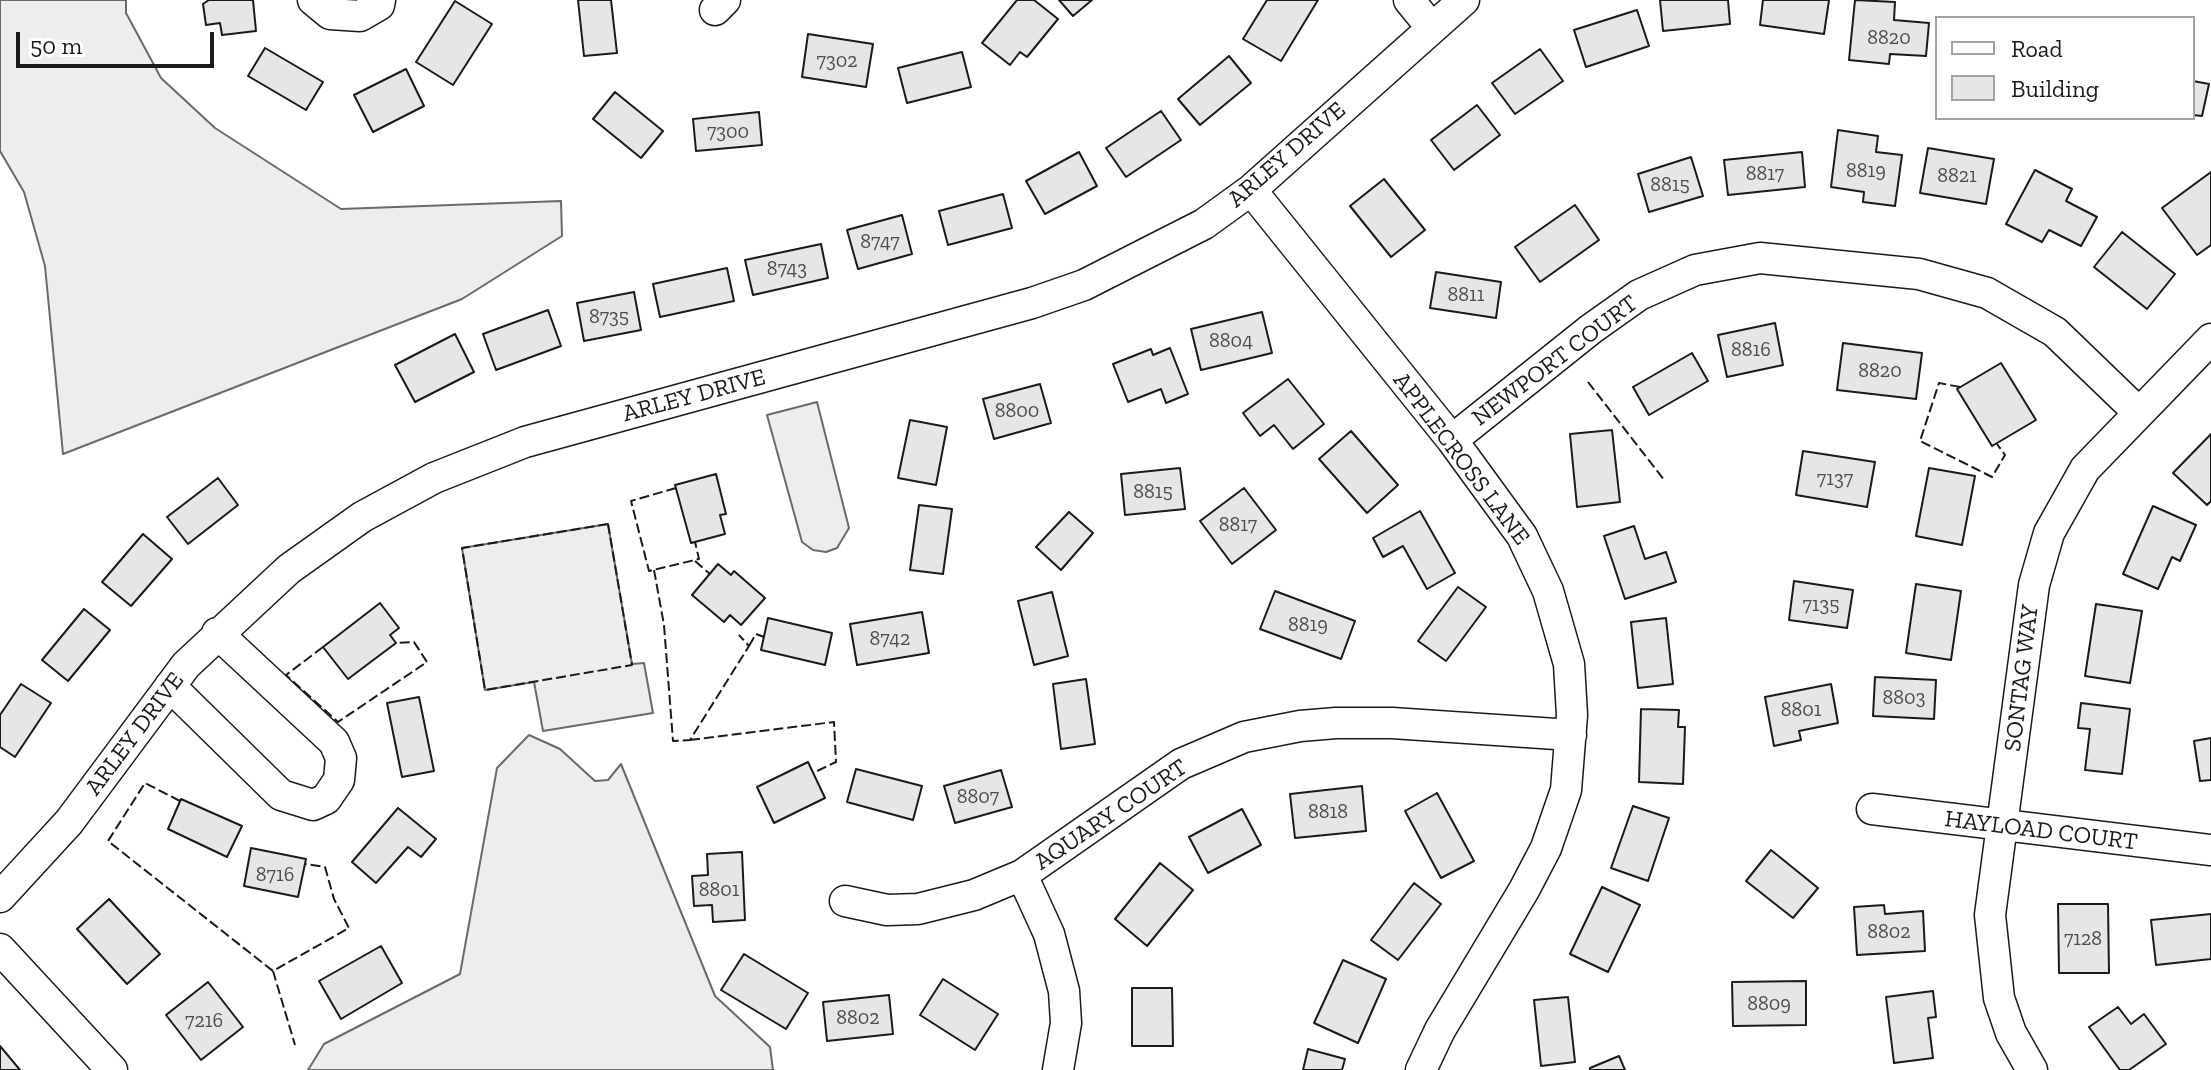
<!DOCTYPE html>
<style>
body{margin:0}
#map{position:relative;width:2211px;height:1070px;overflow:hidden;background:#fff;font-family:"Zilla Slab",serif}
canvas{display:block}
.legend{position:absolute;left:1935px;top:16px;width:260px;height:104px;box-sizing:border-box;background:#fff;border:2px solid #a3a3a3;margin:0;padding:10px 14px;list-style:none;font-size:24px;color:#1a1a1a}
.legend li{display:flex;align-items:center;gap:16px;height:40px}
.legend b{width:40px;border:2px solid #a3a3a3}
.scale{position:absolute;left:16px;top:32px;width:198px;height:36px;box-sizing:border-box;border:4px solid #1a1a1a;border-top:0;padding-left:10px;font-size:24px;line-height:28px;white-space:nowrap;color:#1a1a1a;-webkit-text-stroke:6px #fff;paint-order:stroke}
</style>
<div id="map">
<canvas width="2211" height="1070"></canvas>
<ul class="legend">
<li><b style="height:10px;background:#fff"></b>Road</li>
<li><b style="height:22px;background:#e6e6e6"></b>Building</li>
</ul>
<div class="scale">50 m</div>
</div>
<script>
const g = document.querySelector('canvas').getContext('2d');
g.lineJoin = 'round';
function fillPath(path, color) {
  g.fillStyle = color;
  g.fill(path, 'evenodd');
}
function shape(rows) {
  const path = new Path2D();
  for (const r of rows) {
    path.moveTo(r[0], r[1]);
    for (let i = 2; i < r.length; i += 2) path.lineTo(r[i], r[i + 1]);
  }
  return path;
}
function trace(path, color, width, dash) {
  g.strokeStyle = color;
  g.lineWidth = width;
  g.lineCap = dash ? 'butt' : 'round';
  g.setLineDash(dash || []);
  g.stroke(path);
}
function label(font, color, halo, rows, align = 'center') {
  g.font = font + ' "Zilla Slab",serif';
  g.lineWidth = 6;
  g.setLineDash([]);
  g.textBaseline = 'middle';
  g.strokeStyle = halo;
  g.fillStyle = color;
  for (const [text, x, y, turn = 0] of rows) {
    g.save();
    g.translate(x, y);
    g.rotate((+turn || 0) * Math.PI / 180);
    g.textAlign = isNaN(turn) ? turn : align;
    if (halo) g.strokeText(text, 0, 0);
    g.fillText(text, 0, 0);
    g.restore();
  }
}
const built = shape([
 [0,0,126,0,126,13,161,78,215,128,341,209,561,201,562,236,462,299,63,454,45,266,24,192,0,151,0,0],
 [817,402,849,528,837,548,826,552,813,550,802,542,767,415,817,402],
 [608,524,632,664,644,663,653,713,543,731,534,682,485,690,462,548,608,524],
 [529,735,560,749,595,781,608,780,621,764,715,996,770,1047,773,1070,308,1070,324,1044,460,974,497,768,529,735]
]);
const building = shape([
 [209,0,253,0,256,31,222,35,220,23,206,25,203,4,209,0],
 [578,0,611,0,617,53,584,56,578,0],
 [1017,0,1034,0,1058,19,1027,57,1020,52,1010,65,982,43,1017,0],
 [1059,0,1092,0,1073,16,1059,0],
 [1267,0,1318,0,1281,61,1243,39,1267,0],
 [1660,0,1728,0,1730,24,1663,31,1660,0],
 [1763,0,1829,0,1824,34,1760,25,1763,0],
 [1855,0,1895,2,1894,20,1929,23,1926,56,1890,54,1889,64,1849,60,1855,0],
 [455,1,492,24,453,85,416,62,455,1],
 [1637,10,1649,46,1586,67,1574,30,1637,10],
 [808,34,873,44,866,87,802,77,808,34],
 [265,48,323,82,306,110,248,76,265,48],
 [1540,49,1563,81,1515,114,1492,83,1540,49],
 [962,52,971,87,907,103,898,68,962,52],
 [1229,56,1251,83,1200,125,1178,99,1229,56],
 [406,69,424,106,373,132,354,95,406,69],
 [2193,81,2209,84,2202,116,2193,115,2193,81],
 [615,92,663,131,641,158,593,119,615,92],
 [1477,105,1500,135,1454,170,1431,140,1477,105],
 [1161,111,1181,140,1126,177,1106,148,1161,111],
 [759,112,762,145,696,151,693,119,759,112],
 [1838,130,1878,136,1876,152,1902,155,1895,206,1863,202,1864,192,1831,187,1838,130],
 [1928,148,1994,159,1986,204,1920,193,1928,148],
 [1079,152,1097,186,1045,214,1026,181,1079,152],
 [1802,152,1805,187,1728,195,1724,160,1802,152],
 [1691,157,1703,196,1649,212,1638,174,1691,157],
 [2035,170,2072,189,2066,201,2097,217,2081,246,2049,230,2042,242,2006,224,2035,170],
 [2211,172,2211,245,2197,255,2162,208,2211,172],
 [1384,179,1425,230,1391,257,1350,206,1384,179],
 [1003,194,1012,228,948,245,939,211,1003,194],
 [1575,205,1599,240,1540,282,1515,247,1575,205],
 [902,215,912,254,858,269,847,230,902,215],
 [2122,232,2175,274,2147,309,2094,267,2122,232],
 [821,244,828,278,753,295,745,260,821,244],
 [727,268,734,301,660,317,653,284,727,268],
 [1436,272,1501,282,1496,318,1430,308,1436,272],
 [634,292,641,330,584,341,577,303,634,292],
 [548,310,561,346,496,370,483,334,548,310],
 [1262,312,1272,353,1201,370,1191,329,1262,312],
 [1775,323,1783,365,1727,377,1718,335,1775,323],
 [455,334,474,372,415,402,395,365,455,334],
 [1843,343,1922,353,1916,399,1837,390,1843,343],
 [1170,348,1188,394,1166,403,1161,389,1128,402,1113,364,1151,349,1153,355,1170,348],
 [1692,353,1708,381,1649,415,1633,387,1692,353],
 [2001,363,2036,420,1992,446,1957,389,2001,363],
 [1288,379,1324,424,1293,449,1274,425,1260,436,1243,413,1288,379],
 [1040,384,1051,423,994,439,983,399,1040,384],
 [910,420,947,427,936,485,898,478,910,420],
 [1612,430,1620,502,1577,507,1570,434,1612,430],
 [1351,431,1398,485,1367,513,1319,459,1351,431],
 [2211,434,2211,501,2207,505,2173,473,2211,434],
 [1803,451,1875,462,1867,507,1796,495,1803,451],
 [1180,468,1185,509,1125,515,1121,474,1180,468],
 [1929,468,1975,476,1962,545,1916,536,1929,468],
 [716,474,726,514,720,515,725,534,691,543,675,485,716,474],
 [218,478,238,505,188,544,167,517,218,478],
 [1244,488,1276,530,1232,564,1200,521,1244,488],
 [919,505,952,509,943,574,910,570,919,505],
 [2153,506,2196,525,2180,561,2172,557,2158,589,2123,574,2153,506],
 [1420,511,1455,573,1427,589,1403,546,1383,557,1373,538,1420,511],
 [1069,512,1093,533,1061,570,1036,547,1069,512],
 [1634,526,1645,559,1666,552,1676,582,1625,599,1604,536,1634,526],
 [143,534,172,559,131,606,102,582,143,534],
 [718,564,731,575,734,571,765,598,741,625,730,615,724,622,692,595,718,564],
 [1794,581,1853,590,1847,628,1789,620,1794,581],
 [1916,584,1961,591,1951,660,1906,653,1916,584],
 [1458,587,1486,607,1446,661,1418,641,1458,587],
 [1275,591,1355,621,1341,659,1260,629,1275,591],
 [1052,592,1068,656,1034,665,1018,601,1052,592],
 [380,603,399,628,390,635,396,643,348,679,323,647,380,603],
 [2096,604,2142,611,2130,683,2085,676,2096,604],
 [84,609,110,630,68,681,42,660,84,609],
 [922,612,929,653,857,665,850,624,922,612],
 [768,618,832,633,825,665,761,650,768,618],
 [1666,618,1673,684,1638,688,1631,622,1666,618],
 [1875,677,1936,680,1934,719,1873,716,1875,677],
 [1086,679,1095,744,1061,749,1053,684,1086,679],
 [21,684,51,703,15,757,0,747,0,715,21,684],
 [1831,684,1838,723,1799,731,1801,740,1774,746,1765,697,1831,684],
 [419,697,434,771,402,777,387,703,419,697],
 [2081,703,2130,709,2122,774,2085,770,2090,729,2078,728,2081,703],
 [1641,709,1679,710,1678,727,1685,727,1683,784,1639,782,1641,709],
 [2211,738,2211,780,2200,781,2194,741,2211,738],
 [808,762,825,798,774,823,757,787,808,762],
 [856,769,922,786,913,820,847,802,856,769],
 [1001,770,1012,807,955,823,944,786,1001,770],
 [1362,786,1366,831,1295,838,1290,794,1362,786],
 [1437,793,1474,861,1441,878,1405,811,1437,793],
 [181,799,242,826,227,857,168,829,181,799],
 [1633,806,1669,818,1648,881,1611,868,1633,806],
 [398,808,436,839,421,857,408,847,376,883,352,862,398,808],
 [1242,809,1261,845,1208,873,1189,837,1242,809],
 [251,848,306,859,298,897,244,886,251,848],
 [1771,850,1818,888,1793,918,1746,881,1771,850],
 [742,852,745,920,713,922,712,905,694,906,692,876,708,875,707,854,742,852],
 [1160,863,1193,890,1147,946,1115,919,1160,863],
 [1414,883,1441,904,1398,960,1371,940,1414,883],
 [1602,887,1640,905,1608,972,1570,954,1602,887],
 [109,899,160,954,127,984,77,929,109,899],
 [2058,904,2108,904,2109,973,2059,973,2058,904],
 [1884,905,1885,914,1923,911,1925,951,1857,955,1854,907,1884,905],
 [2211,914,2211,959,2156,965,2151,920,2211,914],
 [381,946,402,983,341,1019,319,981,381,946],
 [744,954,808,993,786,1029,721,990,744,954],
 [1343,960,1386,979,1358,1043,1314,1023,1343,960],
 [943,979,998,1014,975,1050,920,1015,943,979],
 [1806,981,1806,1025,1733,1026,1732,982,1806,981],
 [208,982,243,1027,201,1060,166,1015,208,982],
 [1132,988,1172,988,1173,1046,1132,1046,1132,988],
 [1933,991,1936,1017,1928,1018,1933,1058,1894,1063,1886,997,1933,991],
 [889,995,893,1034,827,1041,823,1002,889,995],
 [1568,997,1575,1062,1541,1066,1534,1000,1568,997],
 [2118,1007,2131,1024,2144,1014,2166,1044,2129,1070,2120,1070,2089,1027,2118,1007],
 [0,1046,20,1070,0,1070,0,1046],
 [1308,1049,1345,1059,1342,1070,1303,1070,1308,1049],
 [1619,1056,1625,1070,1590,1070,1590,1068,1619,1056]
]);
const minor = shape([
 [313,0,330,14,360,16,379,5,380,0],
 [1409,0,1431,27],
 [715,10,725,0],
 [1251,190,1452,440,1522,536,1548,591,1569,664,1572,715,1566,790,1546,848,1524,890,1440,1030,1421,1070],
 [1452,440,1591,329,1639,295,1695,270,1760,258,1919,274,1987,293,2055,332,2138,412],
 [170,686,281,795,313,805,326,799,339,780,341,758,334,742,217,633],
 [1872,809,2211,850],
 [1022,875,1049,934,1064,991,1066,1023,1058,1070],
 [0,897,69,822,186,665,289,569,362,517,434,478,525,442,1032,303,1084,285,1204,224,1251,190,1464,0],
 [845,901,887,910,918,909,974,895,1022,875,1181,764,1244,737,1300,726,1336,723,1392,723,1571,735],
 [0,949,112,1070],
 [2032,1070,2011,1033,1999,998,1990,915,2034,585,2049,533,2085,469,2211,339]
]);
const fence = shape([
 [1588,382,1665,481],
 [1960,387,1939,383,1920,441,1992,477,2005,455,1997,444],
 [676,488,631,501,649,571,699,559,695,542],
 [608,524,632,665,485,690,462,548,608,524],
 [695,561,710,574],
 [654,570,664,625,673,741,690,740,749,646,739,635],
 [749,646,756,634,764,637],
 [323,647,286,675,338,722,427,662,414,642,396,643],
 [690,740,834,722,836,762,813,773],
 [180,801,145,783,108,841,273,971,349,928,334,899,325,867,305,864],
 [273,971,295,1045]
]);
const numberNames = [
 ["8820",1889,38],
 ["7302",837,61],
 ["7300",728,132],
 ["8819",1866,171],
 ["8817",1765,174],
 ["8821",1957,176],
 ["8815",1670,185],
 ["8747",880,242],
 ["8743",787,269],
 ["8811",1466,295],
 ["8735",609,317],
 ["8804",1231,341],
 ["8816",1751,350],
 ["8820",1880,371],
 ["8800",1017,411],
 ["7137",1835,479],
 ["8815",1153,492],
 ["8817",1238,525],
 ["7135",1821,605],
 ["8819",1308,625],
 ["8742",890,639],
 ["8803",1904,698],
 ["8801",1801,710],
 ["8807",978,797],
 ["8818",1328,812],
 ["8716",275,875],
 ["8801",719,890],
 ["8802",1889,932],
 ["7128",2083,939],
 ["8809",1769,1004],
 ["8802",858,1018],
 ["7216",204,1021]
];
const streetNames = [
 ["ARLEY DRIVE",1287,155,-41],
 ["NEWPORT COURT",1555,361,-37],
 ["ARLEY DRIVE",694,396,-15],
 ["APPLECROSS LANE",1461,459,53],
 ["SONTAG WAY",2022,678,-83],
 ["ARLEY DRIVE",135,734,-53],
 ["AQUARY COURT",1111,815,-34],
 ["HAYLOAD COURT",2041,831,7]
];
fillPath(built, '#ededed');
trace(built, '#6a6a6a', 2);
fillPath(building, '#e6e6e6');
trace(building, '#1a1a1a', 2);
trace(minor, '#1a1a1a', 33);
trace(minor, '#fff', 30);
trace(fence, '#1a1a1a', 2, [10, 4]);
label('20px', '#4d4d4d', null, numberNames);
label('24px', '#1a1a1a', '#fff', streetNames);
</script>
